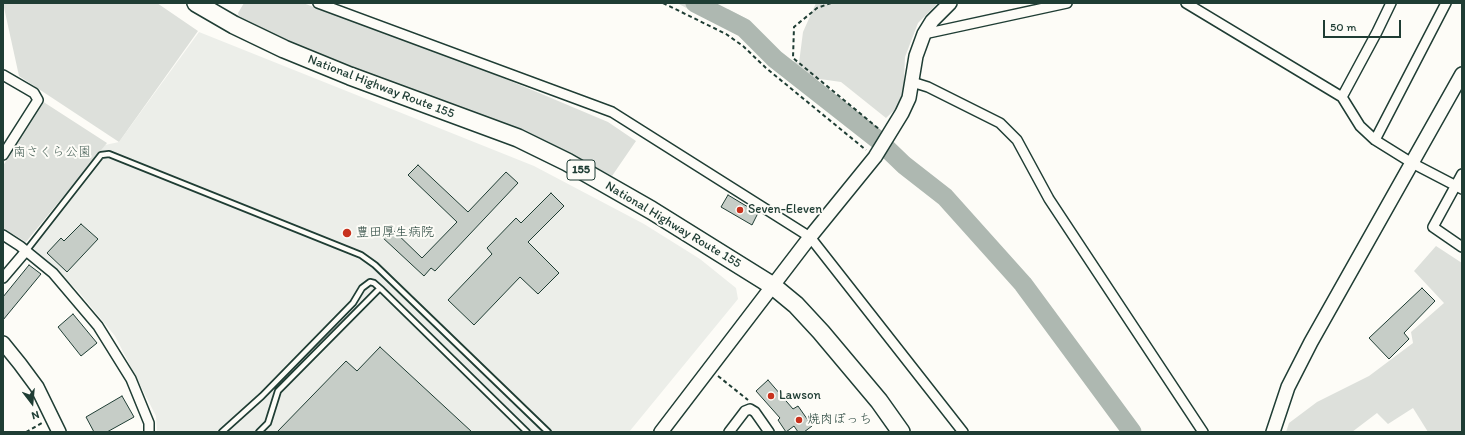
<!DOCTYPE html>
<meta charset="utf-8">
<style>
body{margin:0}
#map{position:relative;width:1465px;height:435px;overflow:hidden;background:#fdfcf7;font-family:Itim,sans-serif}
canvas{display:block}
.frame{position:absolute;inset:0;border:4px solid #1f3d34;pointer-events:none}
.north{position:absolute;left:12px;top:383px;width:40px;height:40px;-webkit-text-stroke:3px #fdfcf7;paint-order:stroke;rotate:164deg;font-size:11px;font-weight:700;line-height:16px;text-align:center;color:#1f3d34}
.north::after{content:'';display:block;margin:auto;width:14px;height:18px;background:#1f3d34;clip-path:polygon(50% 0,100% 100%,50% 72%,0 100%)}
.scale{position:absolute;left:1323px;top:20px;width:78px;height:18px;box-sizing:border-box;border:2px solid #1f3d34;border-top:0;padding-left:5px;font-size:12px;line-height:14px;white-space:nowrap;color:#1f3d34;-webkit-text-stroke:3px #fdfcf7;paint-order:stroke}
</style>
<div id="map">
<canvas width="1465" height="435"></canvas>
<div class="frame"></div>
<div class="north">N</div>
<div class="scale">50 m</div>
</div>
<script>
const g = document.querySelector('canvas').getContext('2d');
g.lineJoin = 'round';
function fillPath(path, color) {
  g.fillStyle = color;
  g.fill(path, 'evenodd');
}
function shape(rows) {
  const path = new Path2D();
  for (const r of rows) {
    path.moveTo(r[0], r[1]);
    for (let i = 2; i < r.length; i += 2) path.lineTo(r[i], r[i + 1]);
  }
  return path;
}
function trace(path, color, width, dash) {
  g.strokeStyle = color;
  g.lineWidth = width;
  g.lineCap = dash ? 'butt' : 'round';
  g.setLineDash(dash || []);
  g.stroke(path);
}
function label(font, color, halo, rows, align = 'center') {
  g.font = font + ' Itim,"Klee One",sans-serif';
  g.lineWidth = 4;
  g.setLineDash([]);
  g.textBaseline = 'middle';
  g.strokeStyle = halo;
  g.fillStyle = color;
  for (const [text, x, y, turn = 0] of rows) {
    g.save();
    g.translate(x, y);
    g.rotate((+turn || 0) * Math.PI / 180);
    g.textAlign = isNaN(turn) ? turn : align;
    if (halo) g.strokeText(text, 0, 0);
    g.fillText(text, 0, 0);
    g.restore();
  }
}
const built = shape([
 [199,32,534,166,644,224,700,259,736,288,738,299,629,432,157,432,156,416,115,336,78,291,28,243,105,145,119,142]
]);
const green = shape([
 [3,3,157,3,198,31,119,142,19,76],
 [244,3,303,3,496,75,544,95,608,122,636,141,612,176,525,130,387,83,240,21,238,13],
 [677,3,689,3,705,11,728,9,747,19,748,37,767,53,799,63,803,32,816,3,938,3,918,23,905,57,903,102,886,118,841,82,820,79,803,82,786,78,738,35],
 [42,101,107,143,26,242,3,228,3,166],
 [1436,246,1462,263,1462,432,1428,432,1413,408,1388,424,1377,413,1352,432,1286,432,1289,423,1317,402,1369,376,1413,343,1411,332,1444,303,1414,271]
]);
const river = shape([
 [695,3,744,28,775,59,877,139,904,165,945,197,1023,284,1132,432]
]);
const building = shape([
 [418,165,468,212,506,172,518,183,435,271,431,268,424,276,382,237,391,228,422,258,457,222,408,175,418,165],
 [551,193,564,206,528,242,559,273,538,294,520,277,474,325,448,300,492,254,487,248,516,218,521,223,551,193],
 [728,195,758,213,752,225,721,207,728,195],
 [81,224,98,239,67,272,47,253,61,238,64,241,81,224],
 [29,265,41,274,3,320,3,297,29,265],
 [1422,288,1435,301,1404,333,1409,339,1389,359,1369,338,1422,288],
 [73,314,97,343,81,356,58,327,73,314],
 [380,347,472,432,277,432,346,361,357,371,380,347],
 [768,380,793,409,798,406,812,426,804,432,798,432,794,426,786,432,778,420,780,418,756,391,768,380],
 [122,396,134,417,107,432,94,432,86,417,122,396]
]);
const path = shape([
 [663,3,726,34,743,46,766,68,866,150],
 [831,3,817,8,794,27,793,58,879,129],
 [718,376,748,400],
 [26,432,42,423]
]);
const lane = shape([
 [26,251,101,155,109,154,361,255,375,265,548,432],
 [222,432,262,396,353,303,362,288,370,282,374,283,382,290,527,432],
 [259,432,268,423,278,391,379,289]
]);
const street = shape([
 [318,3,612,112,810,237,963,432],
 [1186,3,1342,97],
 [1391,3,1377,32,1342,97,1360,126,1375,140,1412,163,1462,189],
 [924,34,1067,3],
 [3,75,34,93,38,100,3,155],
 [912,82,928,87,1000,123,1017,140,1049,199,1203,432],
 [1375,140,1446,3],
 [1462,174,1433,227,1462,247],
 [3,235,20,246,53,273,98,326,131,379,149,423,149,432],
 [3,278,26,251],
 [729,432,745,411,750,409,755,412,769,432]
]);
const secondary = shape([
 [3,343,20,364,37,387,59,432],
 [661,432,810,237,875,157,902,113,909,98,916,56,924,34,932,21,950,3],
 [1273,432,1288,387,1311,342,1462,74]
]);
const highway = shape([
 [196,3,234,25,284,49,350,76,518,138,567,162,651,210,773,286,796,305,821,332,879,401,901,432]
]);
const markers = [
 [740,210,4,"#c8321e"],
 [347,233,5,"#c8321e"],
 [771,396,4,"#c8321e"],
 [799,420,4,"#c8321e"]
];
const shields = [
 [581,170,28]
];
const shieldNames = [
 ["155",581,170]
];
const streetNames = [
 ["National Highway Route 155",381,87,21],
 ["National Highway Route 155",673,225,31]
];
const parkNames = [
 ["南さくら公園",52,153]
];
const poiNames = [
 ["Seven-Eleven",748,210],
 ["豊田厚生病院",356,233],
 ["Lawson",779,396],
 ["焼肉ぼっち",807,420]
];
fillPath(built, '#eceee9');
fillPath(green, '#dde0db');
trace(river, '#aeb8b1', 19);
fillPath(building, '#c6cdc7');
trace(building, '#1f3d34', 1);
trace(lane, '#1f3d34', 8);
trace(street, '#1f3d34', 12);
trace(secondary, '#1f3d34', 16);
trace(highway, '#1f3d34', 20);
trace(path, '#1f3d34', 2, [4, 3]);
trace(lane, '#fdfcf7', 4.5);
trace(street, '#fdfcf7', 9);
trace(secondary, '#fdfcf7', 13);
trace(highway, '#fdfcf7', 17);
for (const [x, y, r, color] of markers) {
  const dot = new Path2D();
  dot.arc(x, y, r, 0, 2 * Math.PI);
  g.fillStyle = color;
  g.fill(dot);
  trace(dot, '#fdfcf7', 1.5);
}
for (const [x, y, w] of shields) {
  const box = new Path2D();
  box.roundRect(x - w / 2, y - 10, w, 20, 3);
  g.fillStyle = '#fdfcf7';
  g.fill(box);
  trace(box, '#1f3d34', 1);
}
label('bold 12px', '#1f3d34', null, shieldNames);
label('13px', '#1f3d34', '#fdfcf7', streetNames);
label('13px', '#455e55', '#fdfcf7', parkNames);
label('13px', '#1f3d34', '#fdfcf7', poiNames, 'left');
</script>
